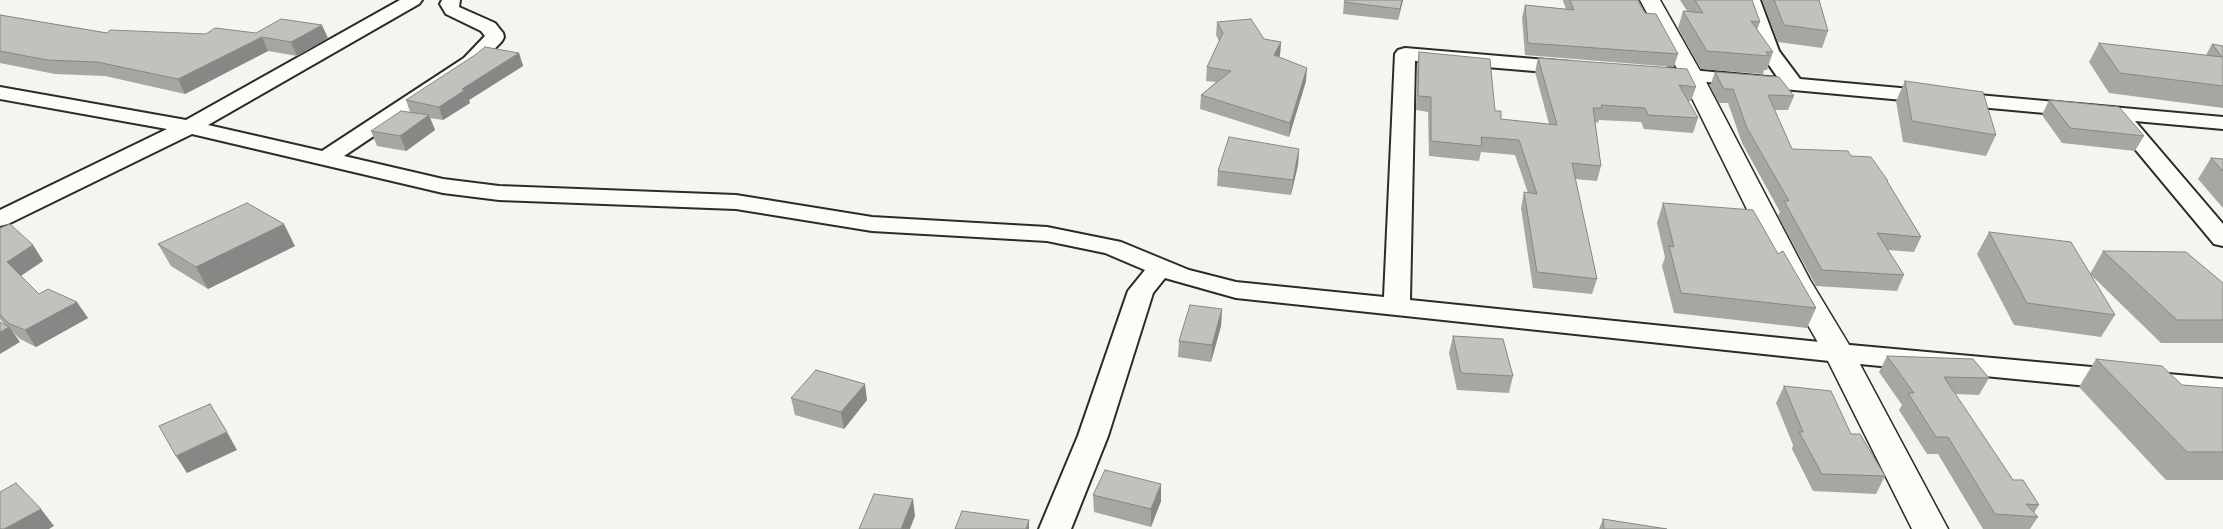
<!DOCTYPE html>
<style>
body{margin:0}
canvas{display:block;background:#f5f4ef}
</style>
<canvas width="2223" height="529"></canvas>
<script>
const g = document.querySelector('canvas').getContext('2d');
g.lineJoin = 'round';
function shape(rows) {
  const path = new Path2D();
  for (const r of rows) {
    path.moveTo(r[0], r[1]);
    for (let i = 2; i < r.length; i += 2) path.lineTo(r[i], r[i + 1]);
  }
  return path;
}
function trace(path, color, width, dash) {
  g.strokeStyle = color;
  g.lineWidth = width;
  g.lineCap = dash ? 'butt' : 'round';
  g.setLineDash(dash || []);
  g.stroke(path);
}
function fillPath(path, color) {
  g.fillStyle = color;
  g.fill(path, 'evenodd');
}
const minor = shape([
 [400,0,422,0,419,4,208,125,322,151,464,58,485,36,481,31,446,14,440,4,442,0,460,0,459,7,495,23,503,33,504,37,502,41,478,66,344,156,443,179,499,186,736,195,872,217,1047,227,1121,242,1189,270,1236,282,1384,297,1395,54,1398,50,1405,48,1570,62,1577,64,1580,68,1577,72,1570,74,1415,61,1410,300,1839,344,2223,379,2223,399,1839,362,1236,298,1165,278,1153,293,1108,436,1071,529,1039,529,1078,436,1128,291,1145,270,1105,253,1047,241,872,231,736,209,499,200,443,193,192,134,8,224,0,226,0,210,167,129,0,99,0,87,186,120,400,0],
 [1742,0,1760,0,1779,51,1800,79,2223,117,2223,129,2135,121,2223,224,2223,246,2214,244,2110,119,1663,78,1660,74,1663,70,1670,68,1778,78,1760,52,1742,0]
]);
const secondary = shape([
 [1640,0,1660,0,1703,76,1810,280,1854,353,1948,529,1912,529,1824,353,1782,280,1681,76,1640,0]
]);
const wall = shape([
 [1403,0,1398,20,1343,14,1344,2],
 [1563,0,1570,0,1645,13,1678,54,1674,67,1525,55,1522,18,1525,5,1566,9,1563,1],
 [1680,0,1752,0,1760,22,1757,30,1773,52,1767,70,1764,70,1763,74,1701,69,1678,28,1683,11,1687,11],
 [1762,0,1819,0,1828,31,1822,48,1778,42],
 [0,15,107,33,206,34,256,33,328,38,297,56,268,51,185,94,105,76,55,74,0,63],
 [1217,22,1264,39,1281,42,1280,55,1279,57,1306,81,1289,137,1200,109,1201,95,1216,82,1206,81,1207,67,1219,41,1216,35],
 [2099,43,2206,55,2212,44,2223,46,2223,108,2109,93,2089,62],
 [1419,52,1495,111,1501,119,1549,124,1535,72,1538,58,1696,87,1691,101,1688,101,1698,118,1693,133,1644,129,1641,122,1599,120,1598,123,1595,122,1601,166,1597,181,1575,179,1597,279,1592,294,1533,288,1521,208,1524,192,1528,193,1515,155,1481,152,1479,161,1429,156,1428,112,1416,110,1417,66],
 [519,53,523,66,469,100,470,103,443,120,430,118,435,130,406,151,377,146,371,131,410,112,406,100],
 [1715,72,1794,96,1788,110,1774,110,1792,149,1851,156,1888,181,1888,183,1921,237,1914,252,1888,250,1904,275,1897,291,1816,286,1778,216,1780,212,1742,143,1728,103,1719,103,1710,86],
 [1905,81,1996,135,1986,156,1903,142,1896,101],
 [2049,100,2144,136,2135,151,2062,143,2042,115],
 [1299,149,1298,165,1291,195,1217,186,1218,171],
 [2211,158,2223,159,2223,208,2198,179],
 [1663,203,1778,254,1816,308,1807,328,1674,313,1662,266,1665,257,1657,223],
 [0,228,33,245,43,261,21,276,39,294,88,318,36,347,20,339,13,332,20,342,0,319],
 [1989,232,2115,315,2101,337,2014,325,1977,254],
 [158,244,295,246,208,289,171,266],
 [2103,251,2223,283,2223,343,2161,343,2090,274],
 [1222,309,1221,326,1211,362,1178,357,1179,341],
 [1453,336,1513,376,1509,393,1457,390,1449,353],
 [1887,356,1989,378,1979,395,1955,394,2013,480,2039,505,2034,513,2038,517,2030,529,1983,529,1938,454,1927,454,1899,410,1902,405,1879,372],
 [2096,359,2182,385,2223,388,2223,480,2166,480,2079,387],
 [1784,386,1851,434,1885,476,1876,494,1813,491,1792,449,1793,445,1776,403],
 [791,398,867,400,844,429,795,415],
 [1093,495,1161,501,1151,527,1094,512],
 [1603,519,1667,529,1599,529]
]);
const shadedWall = shape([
 [1402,0,1403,0,1398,20,1400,9],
 [322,25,328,38,297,56,291,42],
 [262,37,268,51,185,94,178,79],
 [1281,42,1280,55,1273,69,1274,55],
 [519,53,523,66,469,100,470,103,443,120,439,107,462,89],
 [1307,68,1306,81,1289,137,1290,123],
 [429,115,435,130,406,151,400,136],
 [1299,149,1298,165,1291,195,1293,180],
 [284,224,295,246,208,289,196,267],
 [33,245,43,261,17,278,7,262],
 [77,302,88,318,36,347,25,330],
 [1222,309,1221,326,1211,362,1212,345],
 [9,327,20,342,0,354,0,332],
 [865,384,867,400,844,429,841,412],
 [227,432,237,450,187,473,176,456],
 [1161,484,1161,501,1151,527,1151,509],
 [913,499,915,516,910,529,901,529],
 [41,509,54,526,49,529,4,529],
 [1029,520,1029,529,1026,529]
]);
const building = shape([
 [1345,0,1402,0,1400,9,1344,2,1345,0],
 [1570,0,1637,0,1645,13,1656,14,1678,54,1528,43,1525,5,1574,10,1570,0],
 [1695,0,1752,0,1760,22,1751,21,1773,52,1766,52,1769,56,1707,51,1683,11,1703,13,1695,0],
 [1774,0,1819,0,1828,31,1784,25,1774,0],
 [0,15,107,33,110,30,206,34,215,28,256,33,281,19,322,25,291,42,262,37,178,79,97,62,47,60,0,51,0,15],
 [1251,19,1264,39,1281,42,1274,55,1307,68,1290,123,1201,95,1231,71,1207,67,1223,33,1217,22,1251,19],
 [2099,43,2222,57,2212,44,2223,46,2223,86,2120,73,2099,43],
 [485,47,519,53,462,89,465,90,439,107,406,100,475,55,485,47],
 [1419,52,1490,59,1495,111,1501,111,1501,119,1557,125,1538,58,1687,69,1696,87,1679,85,1698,118,1648,115,1645,108,1601,105,1602,108,1593,108,1601,166,1572,163,1597,279,1537,272,1524,192,1537,194,1519,140,1481,137,1482,146,1431,141,1431,97,1418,96,1419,52],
 [1715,72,1779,77,1794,96,1768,95,1792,149,1848,151,1851,156,1871,157,1888,181,1887,181,1921,237,1877,233,1904,275,1822,270,1784,201,1789,201,1747,128,1733,89,1724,89,1715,72],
 [1905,81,1983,92,1996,135,1912,121,1905,81],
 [2049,100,2119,107,2144,136,2070,128,2049,100],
 [401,111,429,115,400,136,371,131,401,111],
 [1229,137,1299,149,1293,180,1218,171,1229,137],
 [2211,158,2223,159,2223,171,2211,158],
 [247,203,284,224,196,267,158,244,247,203],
 [1663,203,1753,210,1778,254,1783,251,1816,308,1681,293,1669,246,1674,247,1663,203],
 [10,224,33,245,7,262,39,294,48,289,77,302,25,330,8,323,0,314,0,228,10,224],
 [1989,232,2071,242,2115,315,2027,303,1989,232],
 [2103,251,2186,252,2223,283,2223,320,2177,320,2103,251],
 [1190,305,1222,309,1212,345,1179,341,1190,305],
 [0,322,9,327,0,332,0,322],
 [1453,336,1503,339,1513,376,1461,373,1453,336],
 [1887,356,1973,359,1989,378,1944,377,2013,480,2023,480,2039,505,2026,504,2038,517,1995,514,1948,437,1936,437,1908,393,1914,393,1887,356],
 [2096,359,2162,366,2182,385,2223,388,2223,452,2187,452,2096,359],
 [816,370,865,384,841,412,791,398,816,370],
 [1784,386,1831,391,1851,434,1860,434,1885,476,1822,474,1799,432,1803,432,1784,386],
 [210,404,227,432,176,456,159,426,210,404],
 [1105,470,1161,484,1151,509,1093,495,1105,470],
 [16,483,41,509,4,529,0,529,0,492,16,483],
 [874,494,913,499,901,529,859,529,874,494],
 [962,511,1029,520,1026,529,955,529,962,511],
 [1603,519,1667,529,1604,529,1603,519]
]);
trace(minor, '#2b2b2b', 4);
trace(secondary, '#2b2b2b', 3);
fillPath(minor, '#fdfcf7');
fillPath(secondary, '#fdfcf7');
fillPath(wall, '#a7a6a3');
fillPath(shadedWall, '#888785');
fillPath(building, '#c2c1be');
trace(building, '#888785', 1);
</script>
